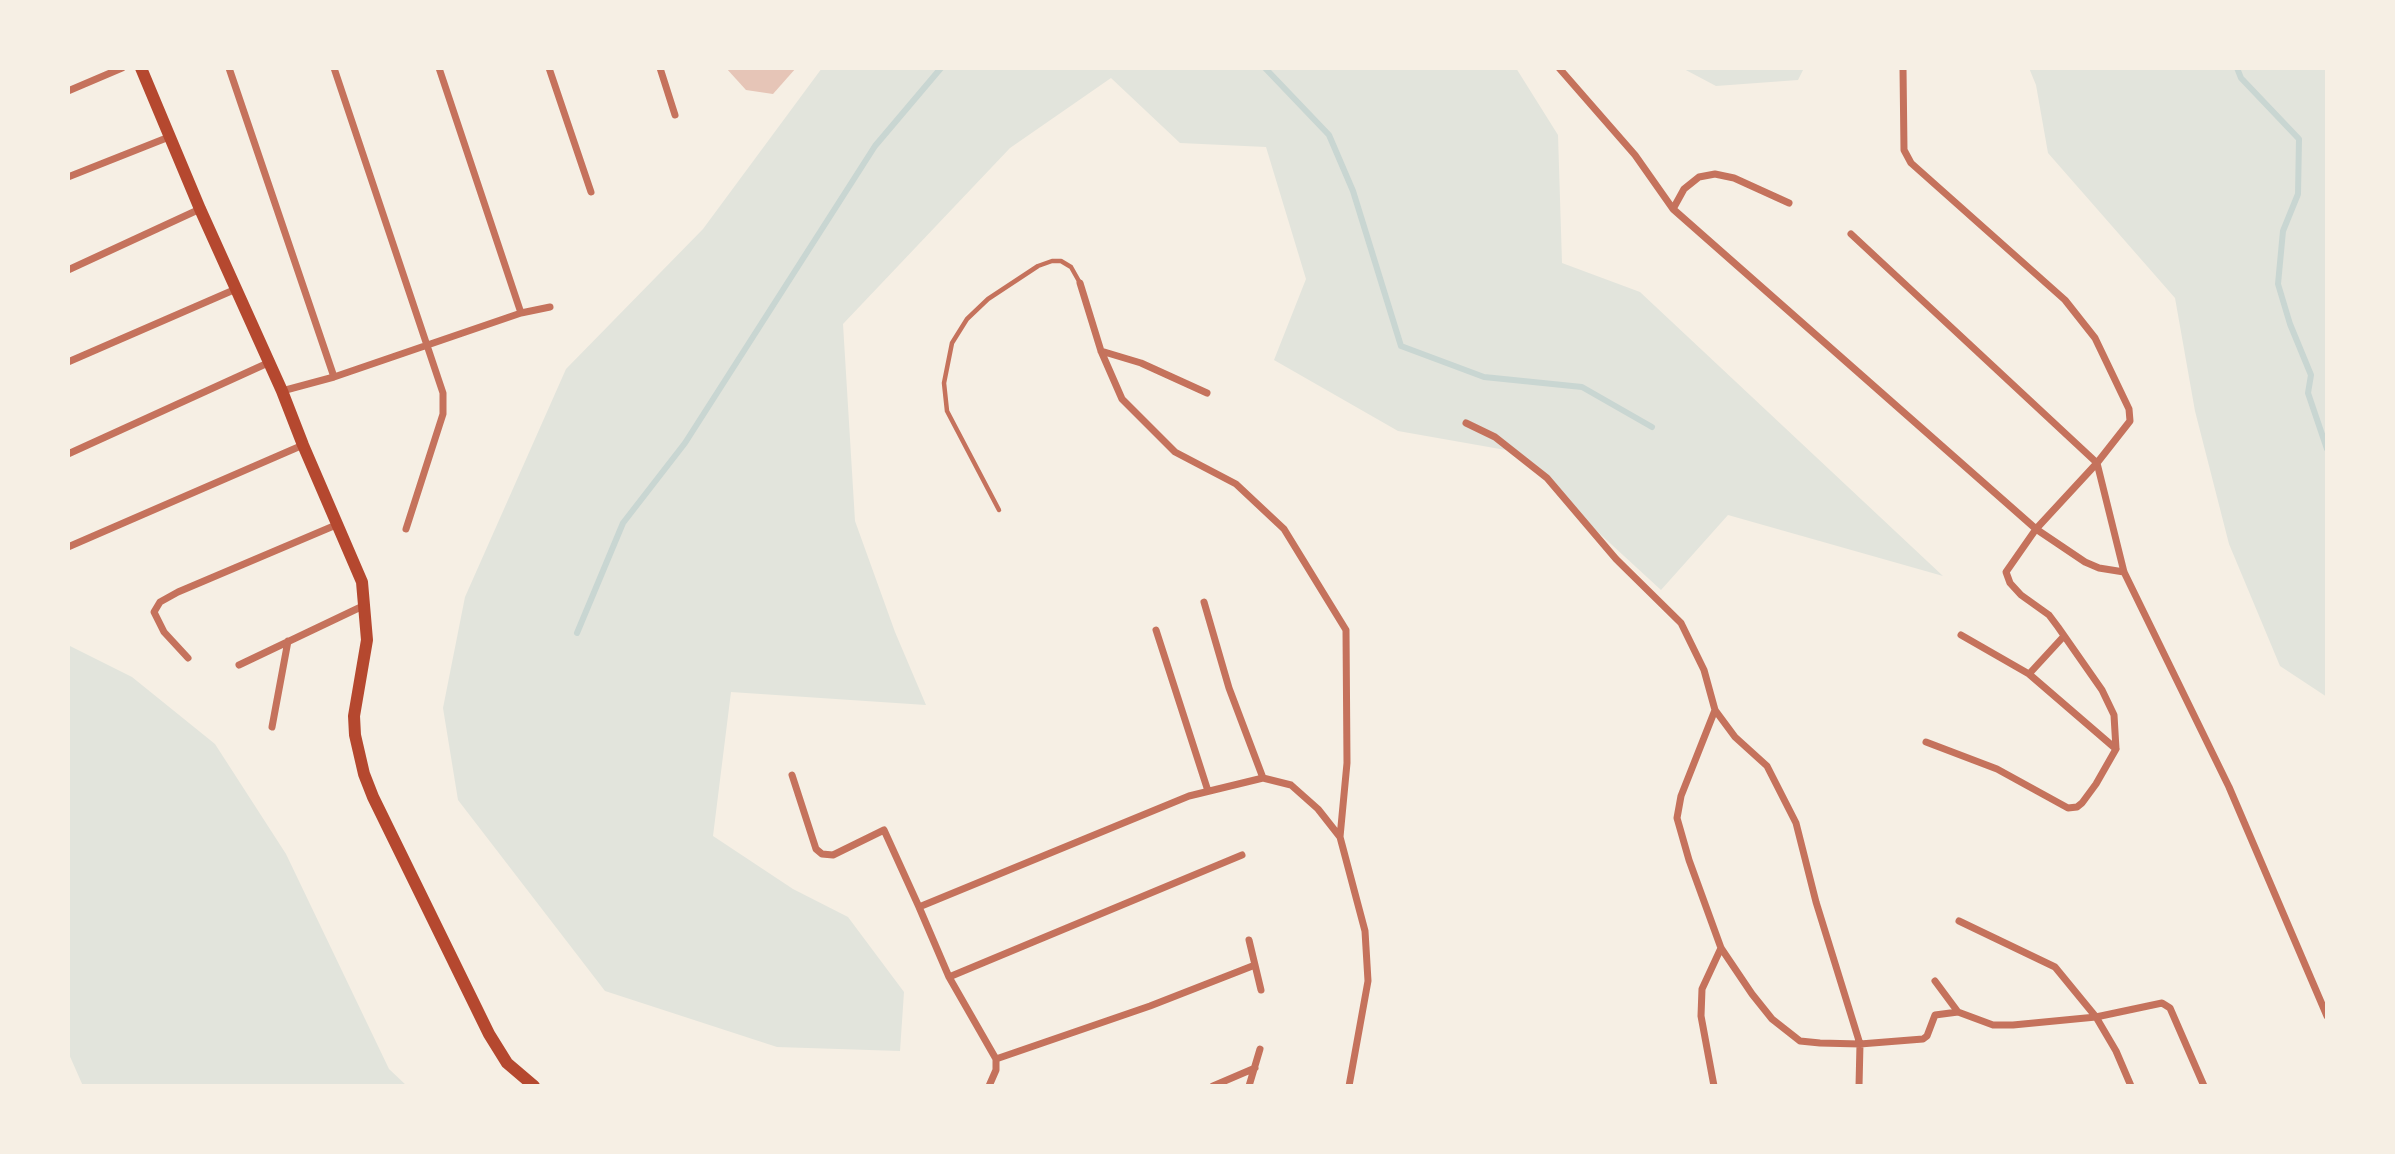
<!DOCTYPE html>
<style>
body{margin:0}
#map{position:relative;width:2395px;height:1154px;overflow:hidden;background:#f6efe4;font-family:Raleway,sans-serif}
canvas{display:block}
.frame{position:absolute;inset:0;border:70px solid #f6efe4;pointer-events:none}
</style>
<div id="map">
<canvas width="2395" height="1154"></canvas>
<div class="frame"></div>
</div>
<script>
const g = document.querySelector('canvas').getContext('2d');
g.lineJoin = 'round';
function fillPath(path, color) {
  g.fillStyle = color;
  g.fill(path, 'evenodd');
}
function shape(rows) {
  const path = new Path2D();
  for (const r of rows) {
    path.moveTo(r[0], r[1]);
    for (let i = 2; i < r.length; i += 2) path.lineTo(r[i], r[i + 1]);
  }
  return path;
}
function trace(path, color, width, dash) {
  g.strokeStyle = color;
  g.lineWidth = width;
  g.lineCap = dash ? 'butt' : 'round';
  g.setLineDash(dash || []);
  g.stroke(path);
}
const green = shape([
 [822,68,1516,68,1558,135,1562,263,1640,292,1943,576,1728,515,1661,590,1587,522,1517,452,1398,431,1274,360,1306,279,1266,147,1180,143,1111,78,1010,148,843,324,855,521,895,632,926,705,731,692,713,836,793,889,848,917,904,992,900,1051,777,1047,605,991,458,800,443,708,465,597,566,369,703,229],
 [1682,68,1804,68,1798,80,1716,86],
 [2029,68,2327,68,2327,697,2280,666,2229,544,2195,411,2175,298,2048,153,2036,85],
 [68,645,132,677,215,744,286,854,389,1069,407,1086,83,1086,68,1052]
]);
const stream = shape([
 [1265,68,1329,135,1353,191,1401,346,1484,377,1582,387,1652,427],
 [2237,68,2241,78,2299,139,2298,194,2283,231,2278,284,2290,324,2311,375,2308,393,2327,449],
 [577,633,623,523,685,443,875,146,941,68]
]);
const building = shape([
 [726,68,796,68,773,94,746,90]
]);
const service = shape([
 [999,510,947,411,944,383,952,343,967,319,988,299,1038,266,1052,261,1061,261,1071,267,1080,283]
]);
const minor = shape([
 [229,68,334,377],
 [334,68,443,393,443,414,406,529],
 [439,68,521,313],
 [549,68,591,192],
 [660,68,675,115],
 [1559,68,1635,155,1673,209,2036,529,2085,562,2099,568,2124,572],
 [1903,68,1904,150,1911,163,2065,300,2095,338,2129,409,2130,421,2097,463,2036,529,2006,572,2010,583,2021,595,2049,615,2058,627,2102,690,2114,715,2116,749,2096,784,2082,803,2077,807,2068,808,1997,769,1926,742],
 [68,91,122,68],
 [68,177,169,137],
 [1673,209,1684,189,1699,177,1715,174,1734,178,1789,203],
 [1851,234,2097,463,2124,572,2229,787,2327,1016],
 [68,270,200,209],
 [1080,283,1101,351,1122,399,1175,452,1236,484,1284,529,1346,630,1347,763,1340,837,1365,931,1368,981,1349,1086],
 [1101,351,1141,363,1207,393],
 [68,362,236,289],
 [282,391,334,377,521,313,550,307],
 [1466,423,1495,437,1547,478,1616,559,1681,623,1704,670,1715,710,1735,737,1767,766,1796,823,1816,902,1860,1044,1859,1086],
 [68,454,270,362],
 [68,547,303,445],
 [1204,602,1229,688,1263,778],
 [1156,630,1208,791],
 [1961,635,2029,674,2116,749],
 [188,658,164,632,154,612,160,602,178,592,336,525],
 [239,665,365,605],
 [2029,674,2064,636],
 [1715,710,1681,796,1677,818,1689,860,1721,948,1752,994,1772,1019,1800,1041,1820,1043,1860,1044,1923,1039,1927,1036,1935,1015,1958,1012],
 [272,727,288,641],
 [792,775,816,849,822,854,833,855,884,830,919,907,1189,796,1263,778,1291,785,1318,809,1340,837],
 [919,907,949,977,996,1059,996,1070,989,1086],
 [1959,921,2055,967,2096,1017,2116,1051,2131,1086],
 [1249,940,1261,990],
 [949,977,1242,855],
 [1935,981,1958,1012,1993,1025,2013,1025,2096,1017,2162,1003,2170,1008,2204,1086],
 [996,1059,1150,1006,1255,965],
 [1213,1086,1255,1068],
 [1249,1086,1260,1049],
 [1714,1086,1701,1016,1702,989,1721,948]
]);
const secondary = shape([
 [141,68,200,209,282,391,303,445,362,582,367,640,354,716,355,735,364,774,373,797,489,1034,507,1063,534,1086]
]);
fillPath(green, '#e2e4dc');
trace(stream, '#c9d6d2', 6);
fillPath(building, '#e6c5b7');
trace(service, '#c5725c', 4.5);
trace(minor, '#c5725c', 7);
trace(secondary, '#b5482f', 12);
</script>
